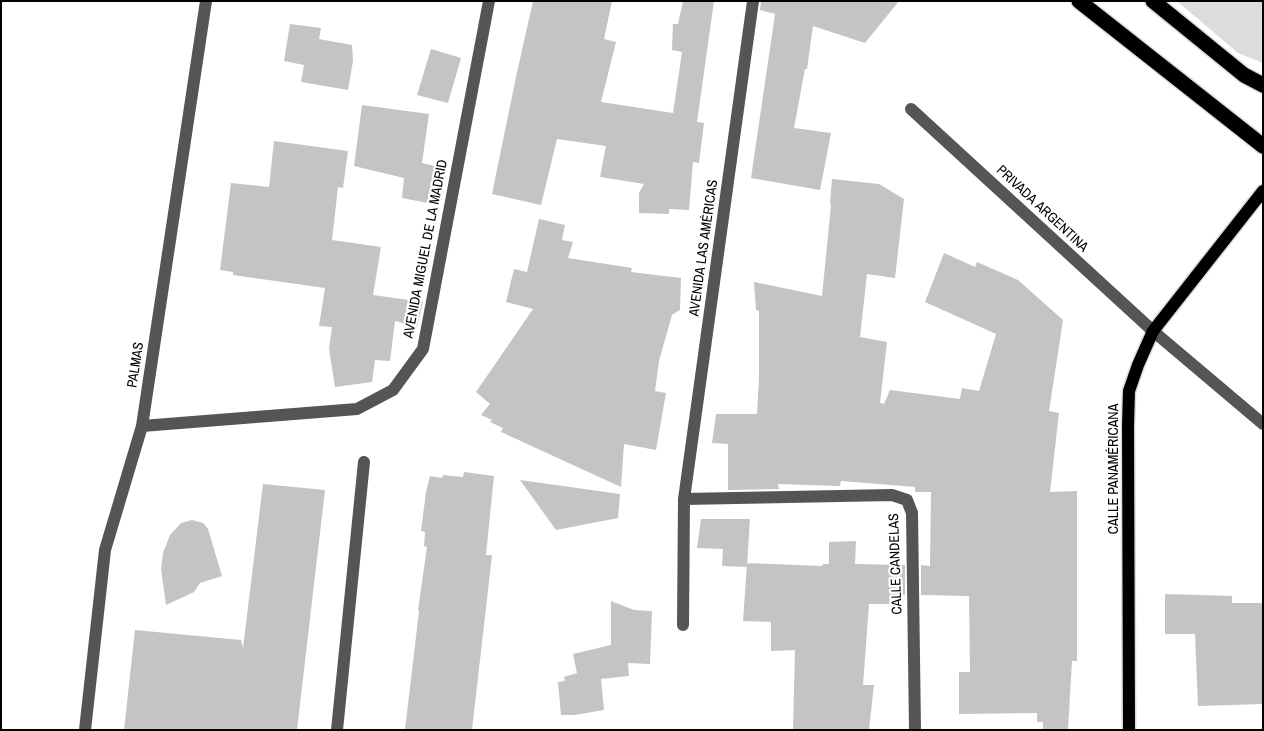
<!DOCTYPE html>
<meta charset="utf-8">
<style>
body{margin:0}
#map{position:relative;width:1264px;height:731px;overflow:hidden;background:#fff;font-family:"Archivo Narrow",sans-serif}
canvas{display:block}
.frame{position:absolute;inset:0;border:2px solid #000;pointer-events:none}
</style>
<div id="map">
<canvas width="1264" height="731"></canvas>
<div class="frame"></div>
</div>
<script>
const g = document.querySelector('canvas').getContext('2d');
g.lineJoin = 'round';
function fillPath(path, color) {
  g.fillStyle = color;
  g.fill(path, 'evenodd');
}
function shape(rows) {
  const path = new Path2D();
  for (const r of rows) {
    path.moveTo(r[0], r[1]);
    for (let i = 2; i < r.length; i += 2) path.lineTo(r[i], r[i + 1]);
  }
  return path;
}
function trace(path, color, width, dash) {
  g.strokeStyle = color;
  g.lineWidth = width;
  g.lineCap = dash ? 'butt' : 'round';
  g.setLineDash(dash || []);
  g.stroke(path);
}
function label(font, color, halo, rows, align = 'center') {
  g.font = font + ' "Archivo Narrow",sans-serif';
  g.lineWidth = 4.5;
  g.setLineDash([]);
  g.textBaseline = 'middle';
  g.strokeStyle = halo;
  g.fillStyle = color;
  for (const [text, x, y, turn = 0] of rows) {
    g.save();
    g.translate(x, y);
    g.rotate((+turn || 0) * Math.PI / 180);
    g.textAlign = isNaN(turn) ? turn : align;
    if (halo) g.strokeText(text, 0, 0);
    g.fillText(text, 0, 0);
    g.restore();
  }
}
const green = shape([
 [1177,1,1263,1,1263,63,1238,53]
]);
const building = shape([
 [533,1,612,1,604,39,616,42,601,102,673,113,682,52,672,50,673,24,678,24,683,1,714,1,697,122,704,123,699,163,693,162,689,210,669,209,669,214,639,213,639,193,644,184,600,177,606,146,557,139,541,205,492,194,516,77],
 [761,1,899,1,865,43,813,26,807,69,805,69,794,128,831,133,820,190,751,178,775,14,760,10],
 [290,24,321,28,319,39,352,45,353,61,348,90,301,82,304,65,284,61],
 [431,49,461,58,448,103,417,95],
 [362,105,429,114,422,163,443,168,439,205,402,198,404,178,354,166],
 [274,141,348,151,343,188,338,187,332,240,381,247,373,295,423,302,417,327,395,321,390,361,375,360,372,382,335,387,329,349,332,327,319,326,325,288,233,275,233,272,220,270,231,183,269,187],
 [832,179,879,184,904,199,895,278,867,274,860,337,887,342,880,403,884,404,890,390,960,399,962,388,979,391,996,334,925,302,944,253,975,267,977,262,1018,280,1063,320,1049,411,1059,413,1050,492,1077,491,1077,661,1072,661,1068,730,1043,730,1043,722,1037,722,1037,713,959,714,959,672,970,672,969,596,921,595,921,565,930,566,931,492,915,492,915,487,841,481,840,486,778,484,779,489,728,490,728,444,712,443,716,414,757,414,759,378,759,311,756,310,754,282,822,296,831,205,830,204],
 [539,219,565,225,562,240,573,242,568,258,632,268,631,272,681,278,680,310,672,315,659,361,655,391,666,393,656,450,624,444,621,487,501,432,503,428,490,422,492,420,481,415,490,404,476,392,533,309,506,302,514,269,527,272],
 [464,472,494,476,486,555,492,555,472,730,405,730,419,611,418,610,427,547,424,546,425,532,421,531,426,492,430,476,442,478,443,475,463,477],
 [520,480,620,494,618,518,556,530],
 [263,484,325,490,297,730,124,730,135,630,241,640,243,648],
 [701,519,750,519,747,567,722,566,723,549,697,548],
 [192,520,203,523,208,529,222,576,200,583,194,592,166,605,161,569,163,553,170,535,181,523],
 [856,541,855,564,905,565,905,595,897,595,897,604,869,604,863,685,874,685,869,730,793,730,795,650,771,651,771,622,743,621,747,563,822,566,823,564,829,564,829,542],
 [1165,594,1232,596,1232,603,1263,603,1263,704,1198,706,1195,634,1165,634],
 [611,601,634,610,652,611,650,664,628,663,629,676,601,679,604,710,574,715,561,715,558,682,565,681,564,677,577,673,573,654,611,645]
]);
const minor = shape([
 [911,109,1153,331,1263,424],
 [142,426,357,409,393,390,423,349,489,1],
 [684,499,892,495,907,500,912,513,915,730],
 [683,625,684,499,753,1],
 [85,730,105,550,142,426,206,1],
 [337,730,364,462]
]);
const major = shape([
 [1129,730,1128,426,1129,391,1138,365,1153,331,1263,191]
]);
const highway = shape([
 [1079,1,1263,146],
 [1153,1,1244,75,1263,85]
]);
const streetNames = [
 ["PRIVADA ARGENTINA",1042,209,43],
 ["AVENIDA LAS AMÉRICAS",704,248,-82],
 ["AVENIDA MIGUEL DE LA MADRID",426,249,-79],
 ["PALMAS",136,365,-81],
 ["CALLE PANAMÉRICANA",1114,469,-90],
 ["CALLE CANDELAS",896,564,-92]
];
fillPath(green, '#dcdcdc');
fillPath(building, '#c4c4c4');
trace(major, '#dbdbdb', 15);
trace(highway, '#dbdbdb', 18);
trace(minor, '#555', 12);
trace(major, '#000', 12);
trace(highway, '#000', 15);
label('14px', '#000', '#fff', streetNames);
</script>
